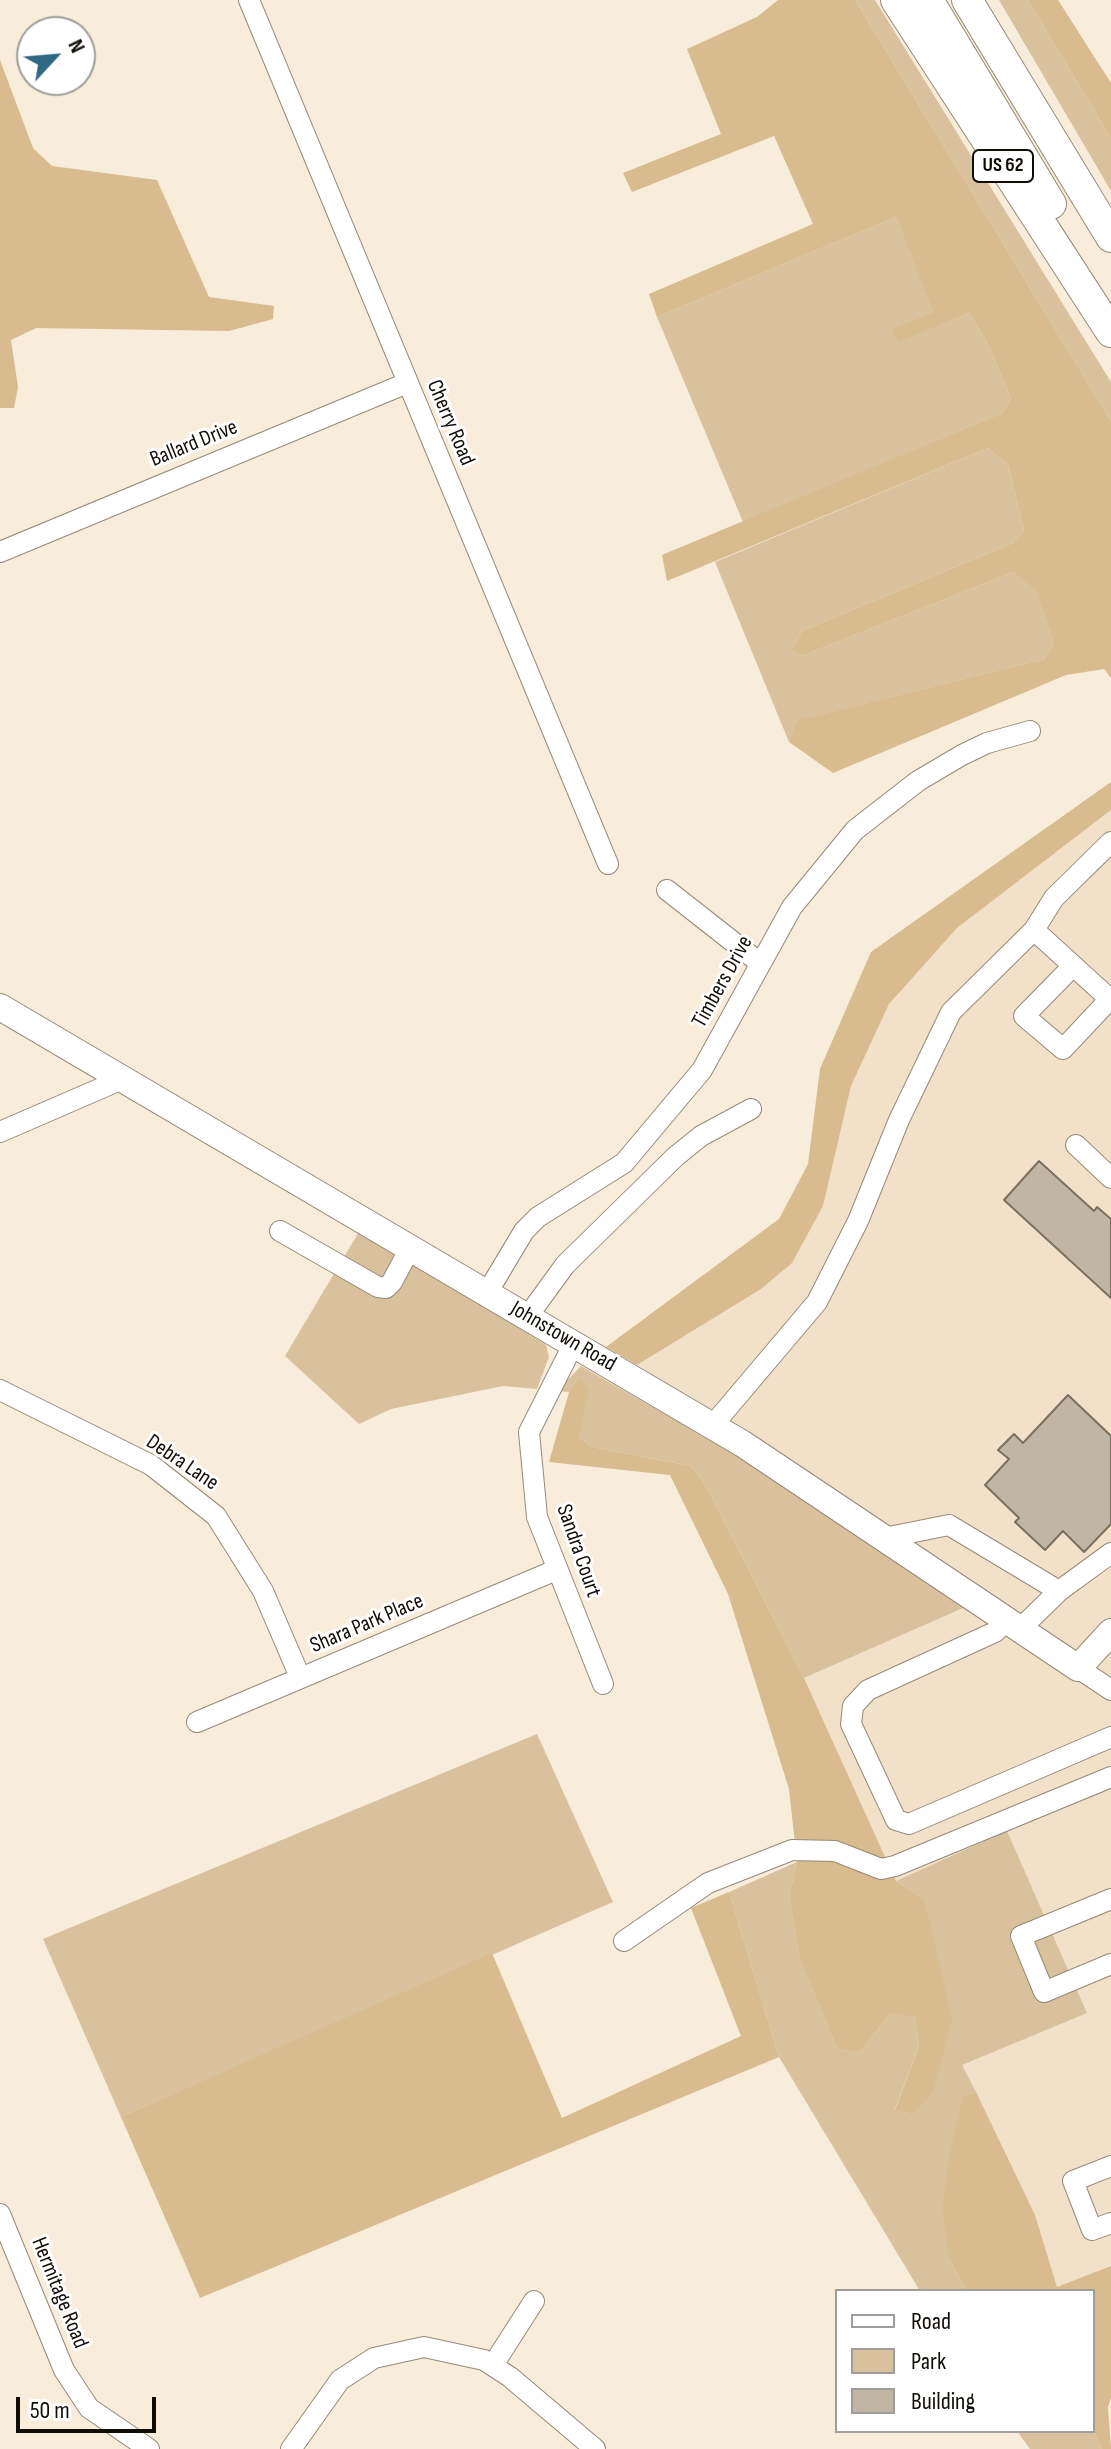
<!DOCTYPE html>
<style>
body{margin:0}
#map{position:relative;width:1111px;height:2449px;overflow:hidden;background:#f8ecda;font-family:"Sofia Sans Condensed",sans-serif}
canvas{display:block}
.legend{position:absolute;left:835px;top:2289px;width:260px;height:144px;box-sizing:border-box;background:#fff;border:2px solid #9f9e9b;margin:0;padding:10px 14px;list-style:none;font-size:24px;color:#100c06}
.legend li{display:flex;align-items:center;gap:16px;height:40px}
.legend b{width:40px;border:2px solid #9f9e9b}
.north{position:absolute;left:16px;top:16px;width:80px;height:80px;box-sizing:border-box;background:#fff;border:2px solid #9f9e9b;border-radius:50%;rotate:64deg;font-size:22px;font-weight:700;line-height:32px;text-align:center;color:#100c06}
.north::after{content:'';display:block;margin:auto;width:28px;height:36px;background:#2e6981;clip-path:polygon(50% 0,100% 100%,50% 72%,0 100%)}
.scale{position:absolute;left:16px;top:2397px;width:140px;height:36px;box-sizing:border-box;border:4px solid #100c06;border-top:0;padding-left:10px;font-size:24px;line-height:28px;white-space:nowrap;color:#100c06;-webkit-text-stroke:6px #fff;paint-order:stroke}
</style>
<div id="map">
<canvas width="1111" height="2449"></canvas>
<ul class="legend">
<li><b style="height:10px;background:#fff"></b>Road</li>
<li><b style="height:22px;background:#d9c19d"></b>Park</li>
<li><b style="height:22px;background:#c1b5a4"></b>Building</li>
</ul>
<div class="north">N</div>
<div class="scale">50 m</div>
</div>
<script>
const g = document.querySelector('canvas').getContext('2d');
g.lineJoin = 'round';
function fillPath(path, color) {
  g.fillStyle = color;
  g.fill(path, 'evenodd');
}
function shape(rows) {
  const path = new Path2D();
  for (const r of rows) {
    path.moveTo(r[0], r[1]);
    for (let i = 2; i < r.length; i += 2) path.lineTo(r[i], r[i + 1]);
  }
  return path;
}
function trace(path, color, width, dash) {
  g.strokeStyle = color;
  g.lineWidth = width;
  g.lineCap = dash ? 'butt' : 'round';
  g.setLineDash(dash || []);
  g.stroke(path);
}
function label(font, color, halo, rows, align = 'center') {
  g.font = font + ' "Sofia Sans Condensed",sans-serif';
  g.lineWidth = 6;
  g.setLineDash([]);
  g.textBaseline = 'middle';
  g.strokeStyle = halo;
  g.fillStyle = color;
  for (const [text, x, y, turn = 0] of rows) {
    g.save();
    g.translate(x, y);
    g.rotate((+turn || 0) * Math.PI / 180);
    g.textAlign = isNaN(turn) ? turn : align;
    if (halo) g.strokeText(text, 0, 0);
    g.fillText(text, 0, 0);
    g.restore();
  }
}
const built = shape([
 [1111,810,1111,2266,1057,2288,1035,2215,961,2065,1006,1832,896,1881,804,1678,963,1607,620,1384,637,1365,761,1289,792,1263,823,1206,851,1086,889,1004,957,928]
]);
const green = shape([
 [855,0,875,0,1111,382,1111,421],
 [999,0,1028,0,1111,138,1111,191],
 [896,217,935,312,892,329,898,341,969,313,987,342,1011,398,1002,413,743,522,657,317],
 [988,448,1008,465,1024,530,1013,543,802,631,791,650,802,656,1013,572,1036,589,1054,644,1044,659,799,720,789,742,715,562],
 [360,1230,546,1345,549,1357,537,1389,503,1386,391,1409,359,1424,285,1356],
 [581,1366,793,1488,963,1608,804,1678,705,1484,691,1466,592,1447,578,1436,578,1378,569,1392,557,1391],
 [537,1734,613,1902,121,2117,43,1939],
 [1007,1831,1087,2013,962,2065,976,2092,963,2096,950,2261,967,2291,920,2291,779,2057,729,1892,797,1862,789,1896,799,1955,837,2048,859,2053,890,2014,915,2015,919,2046,895,2109,910,2114,937,1959,925,1900,896,1881],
 [1093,2430,1102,2449,1030,2449,1017,2431]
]);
const forest = shape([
 [778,0,855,0,1111,421,1111,678,1104,669,1066,675,833,773,789,742,798,720,1044,659,1054,644,1036,590,1013,572,802,656,791,650,802,631,1013,543,1024,530,1008,465,988,448,667,581,662,555,1002,413,1011,398,987,342,969,313,898,342,891,329,934,312,896,217,657,317,649,294,813,224,774,136,632,192,623,173,721,134,687,49,757,17],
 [1028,0,1058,0,1111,83,1111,138],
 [0,60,33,148,52,166,157,180,209,297,274,306,273,319,229,331,36,328,11,340,18,387,14,408,0,408],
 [1111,782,1111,810,957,928,889,1004,851,1086,823,1206,792,1263,761,1289,637,1365,606,1347,779,1219,808,1164,820,1069,871,952],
 [578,1378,589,1388,579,1437,592,1447,691,1466,705,1484,804,1678,896,1881,925,1900,952,2020,933,2092,911,2114,895,2110,919,2046,915,2016,890,2014,859,2053,837,2048,799,1956,789,1896,797,1862,789,1789,728,1594,670,1475,549,1462,569,1392],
 [729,1892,779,2057,200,2298,121,2117,492,1953,562,2118,741,2036,691,1908],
 [976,2092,1035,2215,1057,2287,1111,2266,1111,2398,1108,2407,1111,2449,1102,2449,1093,2430,1093,2291,967,2291,950,2261,942,2208,950,2151,963,2096]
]);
const building = shape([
 [1039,1161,1094,1211,1097,1207,1111,1219,1111,1298,1004,1200,1039,1161],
 [1068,1395,1111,1436,1111,1524,1084,1552,1063,1531,1045,1550,1015,1522,1019,1518,985,1485,1009,1459,998,1450,1014,1434,1023,1443,1068,1395]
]);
const minor = shape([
 [249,0,608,864],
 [0,552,407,383],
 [1111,842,1054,898,1034,930,1111,1000],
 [667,890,760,963],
 [1073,966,1024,1016,1063,1049,1110,999],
 [0,1132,120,1080],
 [1076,1145,1111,1178],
 [280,1231,378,1287,386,1288,392,1282,410,1248],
 [487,1293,524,1231,538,1217,624,1163,702,1070,792,907,855,830,918,781,962,755,987,743,1030,731],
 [528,1316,565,1265,675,1157,701,1136,751,1109],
 [574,1343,529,1432,537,1517,603,1684],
 [0,1390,151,1465,216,1516,263,1591,300,1677],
 [713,1425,817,1302,858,1221,899,1120,951,1012,1034,930],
 [884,1538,949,1525,1059,1591,1020,1629],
 [1059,1591,1111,1553],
 [1007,1620,995,1632,868,1690,853,1706,851,1724,896,1820,909,1824,1111,1737],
 [1078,1668,1111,1690],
 [197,1722,556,1570],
 [1111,1899,1021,1936,1044,1992,1111,1964],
 [624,1941,708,1883,792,1850,835,1851,881,1869,895,1866,1111,1777],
 [1111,2166,1073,2181,1092,2230,1111,2223],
 [0,2214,64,2370,89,2408,149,2449],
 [493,2365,534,2301],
 [291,2449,340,2380,374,2358,424,2347,484,2360,510,2377,595,2449]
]);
const major = shape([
 [0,1007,743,1444,1078,1668,1111,1632]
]);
const highway = shape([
 [896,0,1111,332],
 [928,0,1051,204],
 [967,0,1111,237]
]);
const shields = [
 [1003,166,60]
];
const shieldNames = [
 ["US 62",1003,166]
];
const streetNames = [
 ["Cherry Road",450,423,67],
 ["Ballard Drive",194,444,-22],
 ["Timbers Drive",723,982,-61],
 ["Johnstown Road",563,1337,30],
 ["Debra Lane",182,1463,34],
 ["Sandra Court",578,1551,71],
 ["Shara Park Place",367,1624,-23],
 ["Hermitage Road",59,2293,68]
];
fillPath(built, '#f2e1c9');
fillPath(green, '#d9c19d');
fillPath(forest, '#d8bb8f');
fillPath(building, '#c1b5a4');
trace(building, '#7a7060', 2);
trace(minor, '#958a79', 22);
trace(major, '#958a79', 28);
trace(highway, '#958a79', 32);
trace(minor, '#fff', 20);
trace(major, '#fff', 26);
trace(highway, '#fff', 30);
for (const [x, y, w] of shields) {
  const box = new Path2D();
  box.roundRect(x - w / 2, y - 16, w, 32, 6);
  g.fillStyle = '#fff';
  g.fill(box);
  trace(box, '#100c06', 2);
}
label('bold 20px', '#100c06', null, shieldNames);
label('22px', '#100c06', '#fff', streetNames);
</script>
